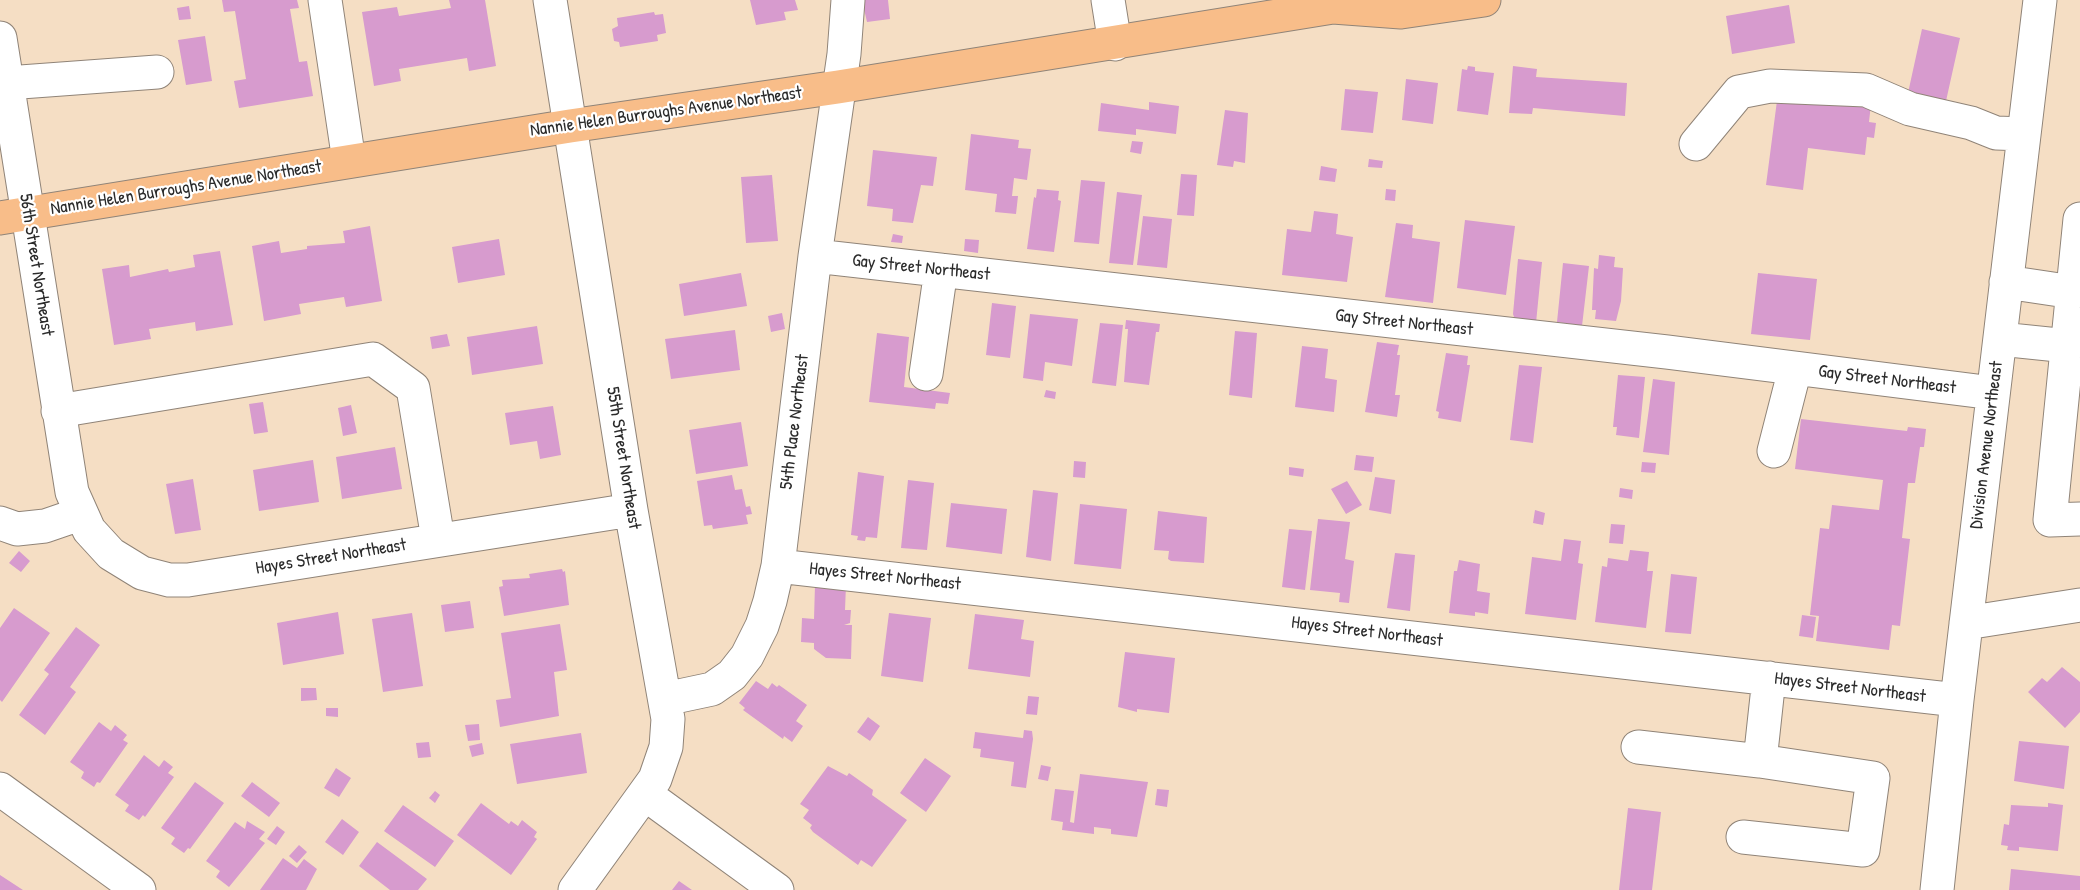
<!DOCTYPE html>
<style>
body{margin:0}
canvas{display:block;background:#f5dec4}
</style>
<canvas width="2080" height="890"></canvas>
<script>
const g = document.querySelector('canvas').getContext('2d');
g.lineJoin = 'round';
function fillPath(path, color) {
  g.fillStyle = color;
  g.fill(path, 'evenodd');
}
function shape(rows) {
  const path = new Path2D();
  for (const r of rows) {
    path.moveTo(r[0], r[1]);
    for (let i = 2; i < r.length; i += 2) path.lineTo(r[i], r[i + 1]);
  }
  return path;
}
function trace(path, color, width, dash) {
  g.strokeStyle = color;
  g.lineWidth = width;
  g.lineCap = dash ? 'butt' : 'round';
  g.setLineDash(dash || []);
  g.stroke(path);
}
function label(font, color, halo, rows, align = 'center') {
  g.font = font + ' "Patrick Hand",sans-serif';
  g.lineWidth = 4.5;
  g.setLineDash([]);
  g.textBaseline = 'middle';
  g.strokeStyle = halo;
  g.fillStyle = color;
  for (const [text, x, y, turn = 0] of rows) {
    g.save();
    g.translate(x, y);
    g.rotate((+turn || 0) * Math.PI / 180);
    g.textAlign = isNaN(turn) ? turn : align;
    if (halo) g.strokeText(text, 0, 0);
    g.fillText(text, 0, 0);
    g.restore();
  }
}
const building = shape([
 [222,0,297,0,299,8,290,9,299,62,307,61,313,96,239,108,234,81,246,79,235,11,224,12],
 [449,0,485,0,496,66,469,71,467,58,399,69,401,81,374,86,362,12,397,7,399,16,451,8],
 [750,0,795,0,798,10,784,12,786,20,756,25],
 [862,0,888,0,890,19,867,22],
 [1789,5,1795,43,1732,54,1726,16],
 [189,6,191,19,179,20,177,8],
 [654,12,655,15,663,14,666,33,657,35,658,41,620,47,619,42,614,41,612,29,618,26,617,18],
 [1922,29,1960,38,1946,101,1908,93],
 [205,36,212,81,186,85,178,40],
 [1468,66,1475,67,1475,71,1494,73,1488,115,1457,111,1462,69,1467,70],
 [1513,66,1537,69,1536,77,1627,83,1625,116,1533,108,1532,114,1509,113],
 [1406,79,1438,83,1433,124,1402,120],
 [1345,89,1378,92,1373,133,1341,130],
 [1778,93,1871,104,1869,122,1876,123,1874,138,1867,137,1865,155,1808,148,1803,190,1766,185],
 [1149,102,1179,106,1176,134,1136,129,1136,135,1098,131,1101,103,1149,110],
 [1225,110,1248,113,1245,163,1234,161,1233,167,1217,165],
 [971,134,1019,140,1018,148,1031,149,1027,180,1014,178,1012,196,1018,196,1016,214,995,212,997,194,965,190],
 [1132,141,1143,142,1141,154,1130,152],
 [873,150,937,157,933,186,921,185,913,223,892,221,893,209,867,206],
 [1369,159,1383,161,1382,168,1368,167],
 [1321,166,1337,169,1335,182,1319,180],
 [1181,174,1197,175,1194,216,1177,215],
 [772,175,778,241,746,243,741,177],
 [1081,180,1105,182,1099,244,1074,242],
 [1037,189,1059,191,1058,200,1061,201,1054,252,1027,249,1034,197,1036,198],
 [1386,189,1396,190,1395,201,1385,200],
 [1117,192,1142,195,1133,265,1109,263],
 [1314,211,1338,214,1336,234,1353,237,1347,282,1282,275,1287,229,1311,232],
 [1143,216,1172,219,1167,268,1137,265],
 [1465,220,1515,226,1506,295,1457,288],
 [1396,223,1413,225,1412,238,1440,242,1433,303,1385,297],
 [370,226,382,301,346,307,344,297,299,304,301,314,264,321,252,246,279,241,281,253,307,249,307,246,345,243,343,231],
 [893,234,903,236,902,243,891,242],
 [499,239,505,275,458,283,452,247],
 [965,239,979,240,978,253,964,251],
 [220,251,233,325,196,331,195,322,149,329,151,339,114,345,102,269,129,265,130,277,168,269,169,272,195,267,193,255],
 [1599,255,1615,257,1614,267,1623,268,1621,301,1616,321,1595,319,1596,310,1592,310,1594,268,1598,269],
 [1518,259,1542,262,1536,323,1515,320,1513,314],
 [1563,263,1589,266,1582,326,1557,322],
 [741,273,747,306,684,316,679,284],
 [1758,273,1817,279,1810,340,1751,334],
 [992,303,1016,306,1010,358,986,355],
 [782,313,785,329,771,332,768,316],
 [1030,314,1078,319,1072,366,1045,362,1043,381,1023,378],
 [1126,320,1160,324,1159,332,1156,332,1149,385,1124,382,1128,329,1125,329],
 [1100,323,1123,325,1116,386,1092,383],
 [537,326,543,364,472,375,467,337],
 [735,330,740,370,671,379,665,339],
 [1235,331,1257,333,1252,398,1229,395],
 [877,333,909,337,904,387,950,393,948,404,936,403,935,409,869,402],
 [447,334,450,346,432,349,430,337],
 [1377,342,1399,345,1397,355,1400,355,1395,395,1400,395,1397,417,1365,412],
 [1302,346,1328,349,1325,378,1337,380,1334,412,1295,407],
 [1446,353,1468,356,1467,365,1470,365,1461,422,1438,418,1439,412,1436,411],
 [1519,365,1542,367,1533,443,1510,440],
 [1618,375,1645,377,1639,438,1616,435,1617,427,1613,427],
 [1653,379,1675,382,1669,455,1643,452],
 [1046,390,1056,392,1055,399,1044,397],
 [263,402,268,432,254,434,249,404],
 [351,405,357,433,343,436,338,408],
 [553,406,561,455,540,459,537,441,510,445,505,413],
 [1801,419,1907,431,1908,427,1926,429,1924,447,1920,447,1915,483,1908,483,1902,538,1910,539,1900,626,1892,625,1889,650,1816,641,1819,616,1810,615,1820,528,1829,529,1832,505,1879,510,1883,480,1795,469],
 [741,422,748,466,696,474,689,430],
 [395,447,402,489,342,499,336,457],
 [1356,455,1374,457,1372,472,1354,470],
 [313,460,319,502,259,511,253,470],
 [1074,461,1086,462,1085,478,1073,477],
 [1642,462,1656,463,1655,473,1641,472],
 [1289,467,1304,469,1303,477,1289,475],
 [858,472,884,476,877,538,866,537,865,541,857,540,858,536,851,535],
 [732,475,735,490,742,489,746,507,750,506,752,514,746,515,748,524,713,529,712,525,704,526,697,481],
 [1375,477,1395,480,1391,514,1369,510],
 [193,479,201,530,175,534,166,484],
 [908,480,934,483,927,550,901,548],
 [1347,481,1362,505,1346,514,1331,489],
 [1620,488,1633,490,1632,499,1619,497],
 [1033,490,1058,493,1051,561,1026,557],
 [951,503,1007,509,1002,554,946,547],
 [1080,504,1127,509,1121,569,1074,564],
 [1535,510,1545,513,1543,525,1533,523],
 [1158,511,1207,517,1204,563,1171,561,1168,559,1169,551,1154,550],
 [1318,519,1350,522,1345,559,1354,561,1349,603,1339,602,1340,593,1310,590],
 [1611,524,1625,525,1623,544,1609,543],
 [1289,529,1312,531,1305,590,1282,587],
 [1564,539,1581,541,1578,563,1583,564,1576,620,1525,614,1532,557,1561,561],
 [1630,550,1649,552,1647,571,1653,571,1646,628,1595,622,1602,566,1607,567,1608,558,1628,561],
 [19,551,30,561,21,572,9,563],
 [1395,553,1415,555,1410,611,1387,608],
 [1459,560,1480,564,1477,591,1490,593,1488,614,1475,612,1475,616,1449,613,1454,571,1457,571],
 [562,569,563,572,565,571,569,605,504,616,499,587,503,586,502,580,530,578,529,574],
 [1671,574,1697,577,1691,634,1665,632],
 [815,585,846,585,845,610,851,610,850,623,844,625,852,625,851,659,826,658,814,649,814,643,801,642,802,618,814,619],
 [470,601,474,628,445,632,441,605],
 [14,608,50,633,2,702,0,700,0,628],
 [338,612,344,654,283,665,277,623],
 [412,613,423,686,383,692,372,619],
 [889,613,931,618,923,682,881,676],
 [975,614,1024,620,1021,639,1034,641,1030,677,968,669],
 [1802,615,1816,617,1813,638,1799,636],
 [560,624,567,670,554,672,559,716,500,727,496,700,511,698,501,633],
 [76,627,100,645,70,687,76,692,45,735,19,715,49,674,44,670],
 [1125,652,1175,658,1169,713,1137,709,1137,712,1118,707],
 [2062,667,2080,682,2080,712,2065,728,2028,692,2042,678,2047,682],
 [756,681,768,689,772,683,777,687,779,685,807,705,796,721,803,726,792,742,784,736,783,739,743,710,745,708,739,703],
 [301,688,316,688,317,700,301,701],
 [1028,696,1039,697,1037,715,1026,714],
 [326,708,338,708,338,717,326,716],
 [868,717,880,726,870,741,857,732],
 [99,722,111,731,115,725,127,735,123,740,128,743,100,783,97,782,94,787,81,778,84,772,70,762],
 [479,724,480,740,468,741,465,725],
 [1024,730,1032,731,1033,739,1026,788,1011,786,1014,762,980,757,981,749,973,748,975,732,1023,738],
 [581,733,587,773,517,784,510,744],
 [2019,741,2069,746,2064,789,2014,781],
 [429,742,431,757,418,758,416,743],
 [482,743,484,754,472,757,469,746],
 [144,755,159,767,164,760,173,767,168,773,174,777,145,817,143,815,139,820,125,811,129,805,115,795],
 [925,758,951,776,926,812,900,793],
 [1041,765,1051,767,1048,781,1038,779],
 [828,766,847,776,849,773,873,790,872,795,907,820,872,867,861,860,858,865,813,832,810,828,812,825,803,818,809,810,800,804],
 [336,768,351,778,339,797,324,788],
 [1080,774,1148,782,1137,837,1111,834,1111,829,1094,827,1094,834,1062,830,1063,822,1051,820,1055,789,1074,791,1070,822,1074,823],
 [195,782,224,803,190,849,188,848,184,853,171,844,175,838,161,828],
 [252,782,280,803,269,817,241,796],
 [1157,789,1169,790,1167,807,1155,805],
 [435,791,440,795,435,803,429,798],
 [481,803,509,824,511,821,518,826,522,820,537,832,534,837,537,839,511,875,457,835],
 [2048,803,2063,805,2058,851,2019,847,2019,851,2007,850,2008,846,2001,845,2004,824,2009,825,2011,805,2048,807],
 [403,805,454,841,435,867,384,831],
 [1628,808,1661,812,1652,890,1619,890],
 [342,819,359,832,343,855,325,842],
 [247,821,265,832,259,839,265,843,229,887,216,877,220,871,206,861,235,822,245,829],
 [277,826,285,832,276,845,267,839],
 [377,842,427,879,418,890,390,890,359,866],
 [299,845,307,852,297,863,289,856],
 [283,858,297,868,304,859,317,869,306,890,260,890],
 [2011,869,2080,876,2080,890,2009,890],
 [0,875,23,890,0,890],
 [679,881,692,890,672,890]
]);
const minor = shape([
 [325,0,349,161],
 [550,0,631,510,668,719,666,747,655,779,575,890],
 [1108,0,1115,44],
 [0,38,72,492,89,530,111,554,142,573,169,580,188,580,631,510],
 [7,83,157,72],
 [1696,144,1739,92,1770,86,1866,90,1910,109,1971,123,1996,133,2024,134],
 [2080,219,2050,520,2080,519],
 [815,256,1667,352,1993,393],
 [2006,282,2073,292],
 [2000,339,2068,346],
 [926,374,941,270],
 [58,411,373,359,413,388,438,539],
 [1774,451,1795,369],
 [0,523,17,529,45,526,80,514],
 [778,566,1957,700],
 [1966,623,2080,605],
 [665,699,712,689,732,675,747,656,762,626,770,601,778,566,815,256,844,54,848,0],
 [1638,747,1760,761,1769,678],
 [0,789,139,890],
 [645,794,777,890],
 [1743,837,1863,850,1873,778,1760,761],
 [1937,890,1957,700,2040,0]
]);
const major = shape([
 [0,218,570,126,838,87,1333,7,1401,12,1484,0]
]);
const streetNames = [
 ["Nannie Helen Burroughs Avenue Northeast",666,112,-8],
 ["Nannie Helen Burroughs Avenue Northeast",186,188,-9],
 ["56th Street Northeast",36,265,81],
 ["Gay Street Northeast",921,268,6],
 ["Gay Street Northeast",1404,323,6],
 ["Gay Street Northeast",1887,380,7],
 ["54th Place Northeast",795,422,-83],
 ["Division Avenue Northeast",1987,445,-83],
 ["55th Street Northeast",623,458,81],
 ["Hayes Street Northeast",331,557,-9],
 ["Hayes Street Northeast",885,577,6],
 ["Hayes Street Northeast",1367,632,7],
 ["Hayes Street Northeast",1850,688,7]
];
fillPath(building, '#d79bce');
trace(minor, '#908478', 35);
trace(major, '#908478', 35);
trace(minor, '#fff', 33);
trace(major, '#f8bd89', 33);
label('18px', '#2b2b2b', '#fff', streetNames);
</script>
